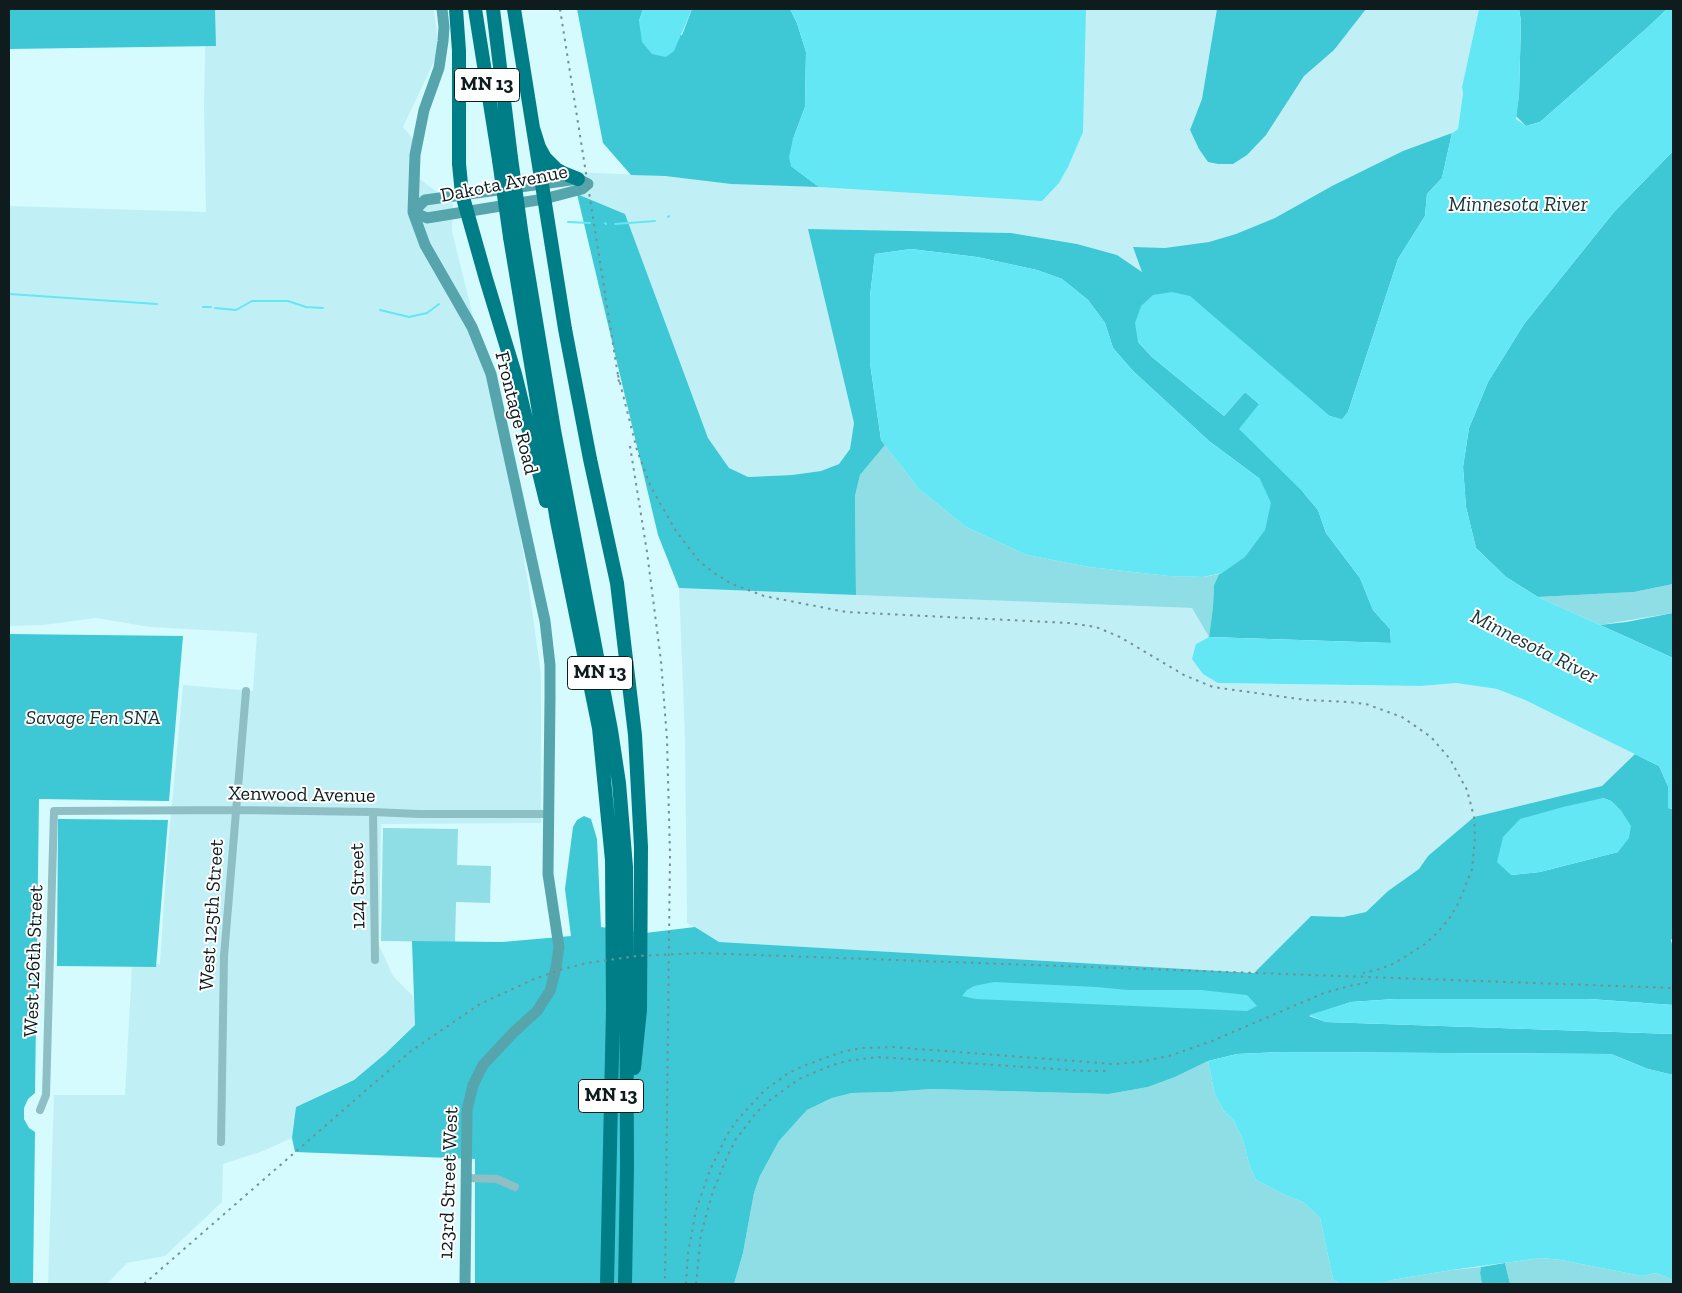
<!DOCTYPE html>
<style>
body{margin:0}
#map{position:relative;width:1682px;height:1293px;overflow:hidden;background:#d5fbff;font-family:"Zilla Slab",serif}
canvas{display:block}
.frame{position:absolute;inset:0;border:10px solid #0e1c1d;pointer-events:none}
</style>
<div id="map">
<canvas width="1682" height="1293"></canvas>
<div class="frame"></div>
</div>
<script>
const g = document.querySelector('canvas').getContext('2d');
g.lineJoin = 'round';
function fillPath(path, color) {
  g.fillStyle = color;
  g.fill(path, 'evenodd');
}
function shape(rows) {
  const path = new Path2D();
  for (const r of rows) {
    path.moveTo(r[0], r[1]);
    for (let i = 2; i < r.length; i += 2) path.lineTo(r[i], r[i + 1]);
  }
  return path;
}
function trace(path, color, width, dash) {
  g.strokeStyle = color;
  g.lineWidth = width;
  g.lineCap = dash ? 'butt' : 'round';
  g.setLineDash(dash || []);
  g.stroke(path);
}
function label(font, color, halo, rows, align = 'center') {
  g.font = font + ' "Zilla Slab",serif';
  g.lineWidth = 4;
  g.setLineDash([]);
  g.textBaseline = 'middle';
  g.strokeStyle = halo;
  g.fillStyle = color;
  for (const [text, x, y, turn = 0] of rows) {
    g.save();
    g.translate(x, y);
    g.rotate((+turn || 0) * Math.PI / 180);
    g.textAlign = isNaN(turn) ? turn : align;
    if (halo) g.strokeText(text, 0, 0);
    g.fillText(text, 0, 0);
    g.restore();
  }
}
const built = shape([
 [206,9,434,9,439,51,403,127,419,146,420,179,453,204,452,231,484,361,515,503,530,595,541,675,541,823,381,824,379,945,393,976,413,996,417,1022,389,1059,355,1079,296,1107,294,1137,263,1151,223,1164,222,1202,165,1256,127,1263,107,1284,48,1284,54,1095,125,1095,132,965,160,964,167,857,183,685,253,691,257,633,150,627,96,618,44,625,9,626,9,206,206,212,204,106],
 [1086,9,1479,9,1462,87,1463,93,1458,129,1172,292,1117,255,1077,244,1011,233,809,229,854,423,850,449,839,464,821,471,792,475,747,477,729,468,708,438,625,214,577,194,574,172,665,176,731,184,793,186,1085,11],
 [679,588,1192,608,1209,637,1196,644,1218,683,1421,686,1456,683,1497,689,1525,700,1635,754,1602,786,1474,817,1428,856,1419,869,1388,891,1366,912,1343,917,1311,916,1254,973,718,942,687,923,685,739]
]);
const green = shape([
 [885,445,919,489,966,527,1027,555,1089,567,1169,576,1203,577,1219,574,1214,585,1213,607,1209,637,1192,608,856,595,855,496,860,475],
 [1673,584,1673,613,1600,625,1538,597,1634,592],
 [383,828,458,829,457,865,491,866,490,903,456,902,455,942,381,941],
 [1208,1061,1215,1095,1224,1111,1234,1121,1243,1140,1250,1167,1256,1180,1287,1196,1303,1202,1320,1218,1333,1279,1340,1284,734,1284,743,1253,754,1193,760,1176,779,1141,807,1110,832,1098,852,1093,891,1092,931,1089,1109,1094,1148,1087,1175,1077],
 [1541,1258,1561,1260,1642,1276,1656,1273,1673,1280,1673,1284,1510,1284,1505,1263],
 [1481,1267,1480,1273,1482,1284,1373,1284,1392,1280,1452,1270]
]);
const forest = shape([
 [9,9,215,9,216,46,9,49],
 [577,9,643,9,639,21,682,35,692,9,790,9,797,23,806,52,805,107,793,139,791,166,819,187,731,184,665,176,631,175,603,143],
 [1217,9,1366,9,1334,50,1304,76,1266,135,1247,155,1233,164,1218,164,1208,162,1199,149,1190,130,1202,99],
 [1519,9,1667,9,1647,28,1540,122,1526,126,1516,116,1519,95,1521,21],
 [1452,133,1442,178,1427,194,1425,216,1398,259,1348,412,1342,420,1330,416,1138,342,1152,357,1224,416,1245,392,1259,404,1303,492,1318,510,1326,533,1360,578,1373,610,1390,629,1391,643,1209,637,1213,607,1214,585,1219,574,1222,573,1260,479,1209,441,1133,371,1113,348,1105,323,1088,300,1062,279,1037,270,977,257,911,249,875,254,870,296,870,363,881,440,885,445,860,475,855,496,856,595,679,588,658,535,577,194,625,214,708,438,729,468,748,477,792,475,821,471,839,464,850,449,854,423,808,229,1011,233,1077,244,1117,255,1142,272,1133,247,1165,248,1209,242,1236,234,1275,218,1332,186,1403,151],
 [1673,151,1673,584,1634,592,1538,597,1506,577,1476,548,1466,507,1463,467,1469,428,1488,382,1524,324,1614,212],
 [1673,613,1673,658,1600,625,1626,622],
 [9,634,183,636,169,801,39,799,35,1093,28,1099,24,1108,24,1119,29,1128,35,1132,33,1284,9,1284],
 [1635,754,1659,766,1668,786,1668,808,1673,809,1673,938,1671,940,1673,948,1673,1005,1589,999,1395,999,1351,1002,1309,1016,1326,1022,1673,1034,1673,1075,1648,1069,1611,1054,1281,1052,1237,1054,1208,1061,1175,1077,1148,1087,1109,1094,931,1089,891,1092,852,1093,832,1098,807,1110,779,1141,760,1176,754,1193,743,1253,734,1284,475,1284,475,1159,295,1152,292,1138,296,1107,354,1080,385,1054,415,1025,412,941,502,942,571,936,565,889,573,827,577,820,584,816,591,819,597,839,601,927,645,933,695,927,719,942,1254,973,1311,916,1343,917,1366,912,1388,891,1419,869,1428,856,1474,817,1602,786],
 [1603,798,1611,801,1622,812,1618,852,1540,872,1511,875],
 [58,819,168,820,156,967,57,966],
 [1505,1263,1510,1284,1482,1284,1480,1273,1481,1267]
]);
const water = shape([
 [643,9,692,9,674,51,666,57,652,54,642,42,639,21],
 [790,9,1086,9,1083,132,1068,167,1059,183,1042,201,819,187,791,166,789,157,793,139,805,107,806,52,797,23],
 [1479,9,1519,9,1521,21,1519,95,1516,119,1526,126,1540,122,1647,28,1667,9,1673,9,1673,151,1614,212,1524,324,1488,382,1469,428,1463,467,1466,507,1476,548,1506,577,1538,597,1673,658,1673,809,1668,808,1668,786,1659,766,1525,700,1497,689,1456,683,1421,686,1218,683,1203,674,1192,659,1196,644,1209,637,1391,643,1390,629,1373,610,1360,578,1326,533,1318,510,1303,492,1239,429,1259,404,1245,392,1224,416,1152,357,1138,342,1135,323,1141,306,1153,295,1172,292,1190,296,1330,416,1342,419,1348,412,1398,259,1425,216,1427,194,1442,178,1452,133,1458,129,1463,93,1462,87],
 [911,249,977,257,1037,270,1062,279,1088,300,1105,323,1113,348,1133,371,1209,441,1260,479,1271,503,1265,530,1245,557,1222,573,1203,577,1169,576,1089,567,1027,555,966,527,919,489,881,440,870,363,870,296,875,254],
 [1603,798,1611,801,1622,812,1631,826,1629,838,1618,852,1540,872,1511,875,1497,862,1503,837,1520,819,1563,807],
 [994,982,1096,987,1128,990,1201,990,1247,995,1257,1006,1247,1011,976,999,962,996,967,990,974,986],
 [1395,999,1589,999,1673,1005,1673,1034,1325,1022,1309,1015,1351,1002],
 [1281,1052,1611,1054,1648,1069,1673,1075,1673,1280,1656,1273,1642,1276,1561,1260,1541,1258,1452,1270,1392,1280,1377,1284,1340,1284,1333,1279,1320,1218,1303,1202,1287,1196,1256,1180,1250,1167,1243,1140,1234,1121,1224,1111,1215,1095,1208,1061,1237,1054]
]);
const stream = shape([
 [668,217,669,216],
 [568,222,590,223],
 [605,223,606,224],
 [615,224,655,221],
 [9,294,157,304],
 [203,307,211,307],
 [215,308,236,310,252,301,288,301,306,307,323,308],
 [380,310,409,317,427,313,439,304]
]);
const street = shape([
 [373,812,375,960],
 [40,1110,46,1095,54,811,236,810,373,812,419,814,549,814],
 [221,1142,224,956,246,691],
 [466,1178,497,1179,515,1187]
]);
const secondary = shape([
 [442,9,444,27,443,41,439,68,424,110,415,155,413,212,425,245,472,327,491,374,545,621,550,665,550,698,548,874,559,947,556,968,550,991,537,1011,514,1032,483,1065,473,1085,467,1110,465,1284],
 [578,179,588,184,582,189,544,199,427,218,413,212,425,200,578,179]
]);
const highway = shape([
 [456,9,459,51,459,164,462,194,486,279,515,374,546,501],
 [475,9,499,160],
 [493,9,511,158],
 [514,9,533,128,539,147,545,158,556,169,563,173,578,179],
 [533,128,565,329,590,459,617,583,635,735,641,847,640,1010,634,1068],
 [510,237,557,521,599,728,612,860,613,1010,607,1284],
 [522,237,554,430,611,730,619,783,626,867,627,1168,625,1284]
]);
const rail = shape([
 [560,9,619,382],
 [618,375,637,450,650,485,660,503,676,531,699,561,714,573,732,584,764,596,846,612,1069,623,1096,627,1120,637,1184,675,1213,687,1306,700,1348,702,1366,704,1402,717,1431,737,1450,759,1467,790,1474,817,1475,837,1472,869,1459,902,1449,919,1438,932,1425,944,1395,963,1380,969,1363,973],
 [630,446,647,552,661,661,667,739,670,855,665,1284],
 [144,1284,411,1051,480,1004,532,980,559,970,587,963,637,956,700,953,1673,988],
 [686,1284,688,1253,696,1210,710,1170,727,1135,738,1119,764,1091,787,1074,803,1066,842,1052,861,1048,893,1047,1113,1064,1139,1062,1169,1056,1212,1041,1324,993,1349,986,1370,982],
 [696,1284,701,1234,713,1191,727,1157,736,1139,756,1113,770,1100,799,1079,830,1066,846,1061,877,1057,1085,1071,1109,1071]
]);
const highwayBridge = shape([
 [511,158,522,237],
 [499,160,510,237]
]);
const shields = [
 [487,85,65],
 [600,673,65],
 [611,1096,65]
];
const shieldNames = [
 ["MN 13",487,85],
 ["MN 13",600,673],
 ["MN 13",611,1096]
];
const streetNames = [
 ["Dakota Avenue",504,184,-11],
 ["Frontage Road",516,413,76],
 ["Xenwood Avenue",302,795,1],
 ["124 Street",358,886,-91],
 ["West 125th Street",212,915,-86],
 ["West 126th Street",34,961,-88],
 ["123rd Street West",449,1183,-88]
];
const parkNames = [
 ["Savage Fen SNA",93,718]
];
const waterNames = [
 ["Minnesota River",1518,205],
 ["Minnesota River",1534,647,27]
];
fillPath(built, '#c0f0f5');
fillPath(green, '#8fdde5');
fillPath(forest, '#3ec8d5');
fillPath(water, '#64e7f4');
trace(stream, '#64e7f4', 2);
trace(street, '#8ebfc4', 8);
trace(secondary, '#56a5ad', 11);
trace(highway, '#007e87', 14);
trace(rail, '#758f92', 2, [2.5, 5]);
trace(highwayBridge, '#007e87', 14);
for (const [x, y, w] of shields) {
  const box = new Path2D();
  box.roundRect(x - w / 2, y - 16.5, w, 33, 4);
  g.fillStyle = '#fff';
  g.fill(box);
  trace(box, '#0e1c1d', 1);
}
label('bold 19px', '#0e1c1d', null, shieldNames);
label('20px', '#0e1c1d', '#fff', streetNames);
label('italic 20px', '#182f31', '#fff', parkNames);
label('italic 21px', '#203739', '#fff', waterNames);
</script>
